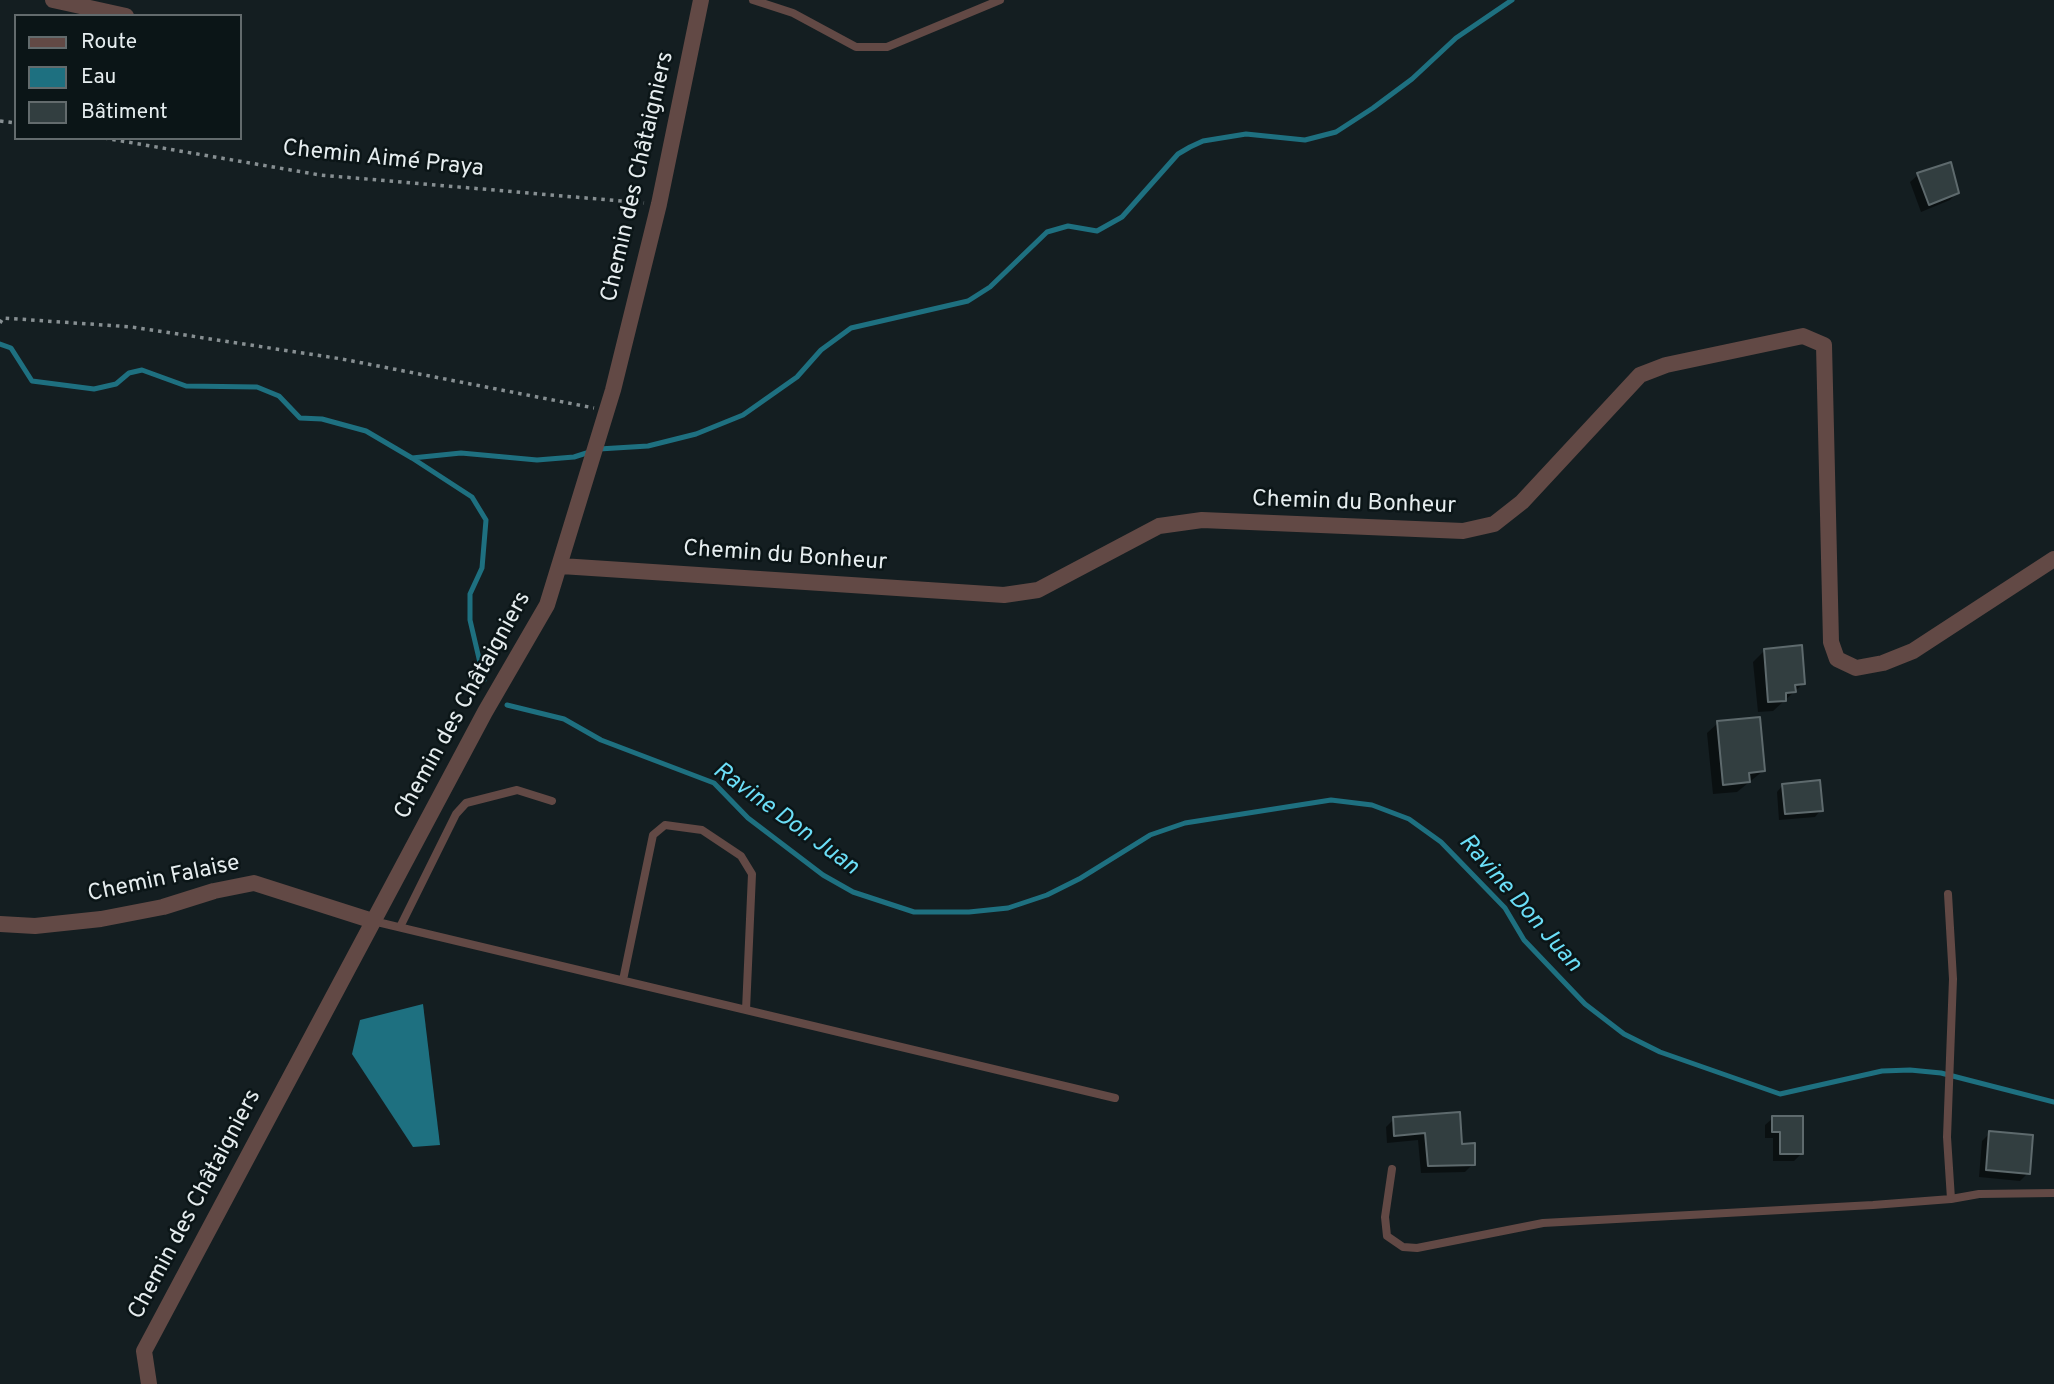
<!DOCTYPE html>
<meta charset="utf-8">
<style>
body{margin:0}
#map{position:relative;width:2054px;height:1384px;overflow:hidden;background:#141e21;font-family:Overpass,sans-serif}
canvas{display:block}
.legend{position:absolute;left:14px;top:14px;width:228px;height:126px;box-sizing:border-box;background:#0b1517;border:2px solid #636b6d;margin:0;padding:9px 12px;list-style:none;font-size:21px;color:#e6edef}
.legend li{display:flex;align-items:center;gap:14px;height:35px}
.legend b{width:35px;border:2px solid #636b6d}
</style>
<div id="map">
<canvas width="2054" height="1384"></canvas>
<ul class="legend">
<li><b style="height:9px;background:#624945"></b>Route</li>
<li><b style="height:19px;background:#1e7080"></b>Eau</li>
<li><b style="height:19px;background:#323e40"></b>Bâtiment</li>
</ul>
</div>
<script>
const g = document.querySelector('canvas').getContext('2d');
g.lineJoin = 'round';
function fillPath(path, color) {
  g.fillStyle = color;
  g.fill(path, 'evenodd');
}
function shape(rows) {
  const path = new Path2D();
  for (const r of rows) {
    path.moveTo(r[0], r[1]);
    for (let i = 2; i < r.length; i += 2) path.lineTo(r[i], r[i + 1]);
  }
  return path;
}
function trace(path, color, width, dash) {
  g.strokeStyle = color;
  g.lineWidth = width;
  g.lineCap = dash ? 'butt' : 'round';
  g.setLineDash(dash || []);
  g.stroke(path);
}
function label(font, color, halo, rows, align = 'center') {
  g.font = font + ' Overpass,sans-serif';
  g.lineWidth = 5;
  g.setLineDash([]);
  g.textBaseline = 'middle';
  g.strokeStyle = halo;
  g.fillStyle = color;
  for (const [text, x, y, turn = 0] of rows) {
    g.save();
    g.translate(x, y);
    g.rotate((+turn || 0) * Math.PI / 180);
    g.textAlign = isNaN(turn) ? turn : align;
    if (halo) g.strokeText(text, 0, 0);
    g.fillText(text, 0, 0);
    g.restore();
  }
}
const water = shape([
 [423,1004,440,1145,413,1147,352,1054,360,1020]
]);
const shadow = shape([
 [1918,175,1957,192,1950,200,1921,212,1910,182],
 [1764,651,1804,683,1773,711,1758,712,1753,662],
 [1718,723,1763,771,1737,792,1713,794,1707,733],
 [1783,785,1821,810,1815,817,1779,820,1777,792],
 [1773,1118,1801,1154,1794,1161,1773,1161,1773,1138,1765,1138,1765,1125],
 [1394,1119,1460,1146,1473,1164,1465,1172,1421,1173,1418,1140,1387,1143,1386,1127],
 [1990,1133,2028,1173,2020,1181,1979,1177,1982,1141]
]);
const stream = shape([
 [0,344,11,348,32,381,94,389,116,384,129,373,142,370,186,386,257,387,279,396,300,418,322,419,366,431,412,458,461,453,537,460,574,457,599,449,648,446,696,434,743,415,797,377,821,350,851,328,968,301,990,287,1047,232,1068,226,1097,231,1122,217,1178,154,1190,147,1203,141,1246,134,1305,140,1336,132,1373,108,1412,79,1456,38,1512,0],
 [412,458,472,497,486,520,482,568,470,594,470,620,484,680],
 [507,705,564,719,601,740,714,783,748,818,823,875,853,892,914,912,969,912,1008,908,1047,895,1079,879,1150,835,1185,823,1331,800,1372,805,1409,819,1441,842,1505,908,1524,940,1585,1004,1624,1034,1660,1052,1780,1094,1882,1071,1910,1070,1941,1073,2054,1102]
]);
const building = shape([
 [1951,162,1959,193,1929,205,1917,173,1951,162],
 [1802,645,1805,684,1795,685,1796,692,1786,693,1786,701,1768,702,1764,649,1802,645],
 [1760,717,1765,771,1749,773,1750,782,1723,785,1717,721,1760,717],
 [1820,780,1823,811,1785,814,1782,784,1820,780],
 [1460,1112,1462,1144,1475,1143,1475,1165,1428,1166,1425,1133,1394,1136,1393,1117,1460,1112],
 [1772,1116,1803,1116,1803,1154,1780,1154,1780,1132,1772,1132,1772,1116],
 [1989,1131,2033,1135,2030,1174,1986,1170,1989,1131]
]);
const path = shape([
 [0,121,16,123],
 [104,138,320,175,644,203],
 [0,323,3,318,132,327,342,359,594,408]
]);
const lane = shape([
 [753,0,793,13,856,47,887,47,1000,0],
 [1948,894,1953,979,1947,1137,1951,1199],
 [373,921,1115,1098],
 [400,927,456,814,466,803,517,790,552,801],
 [623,980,653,835,665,825,702,830,741,856,752,874,746,1010],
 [1392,1169,1385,1217,1387,1236,1403,1247,1417,1248,1543,1223,1873,1205,1951,1199,1979,1194,2054,1193]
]);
const street = shape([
 [53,0,126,16],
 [561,566,1004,595,1038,590,1159,526,1202,520,1463,531,1494,524,1522,502,1640,375,1666,365,1803,336,1824,345,1831,642,1837,659,1856,668,1883,663,1913,651,2054,559],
 [0,924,35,926,101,919,163,907,214,891,254,883,373,921],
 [149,1384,144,1351,485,712,547,605,613,390,659,204,701,0]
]);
const streetNames = [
 ["Chemin Aimé Praya",383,160,6],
 ["Chemin des Châtaigniers",639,177,-77],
 ["Chemin du Bonheur",1354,504,2],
 ["Chemin du Bonheur",785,557,4],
 ["Chemin des Châtaigniers",464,706,-61],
 ["Chemin Falaise",164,880,-12],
 ["Chemin des Châtaigniers",196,1205,-62]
];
const waterNames = [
 ["Ravine Don Juan",785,820,36],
 ["Ravine Don Juan",1519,904,49]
];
fillPath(water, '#1e7080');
fillPath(shadow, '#0007');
trace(stream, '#1e7080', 5);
fillPath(building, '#323e40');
trace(building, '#5e6a6d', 2);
trace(path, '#878f92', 3.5, [3.5, 5]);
trace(lane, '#624945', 8);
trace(street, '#624945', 16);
label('23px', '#e6edef', '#0b1517', streetNames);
label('italic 24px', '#6bdef7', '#0b1517', waterNames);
</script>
